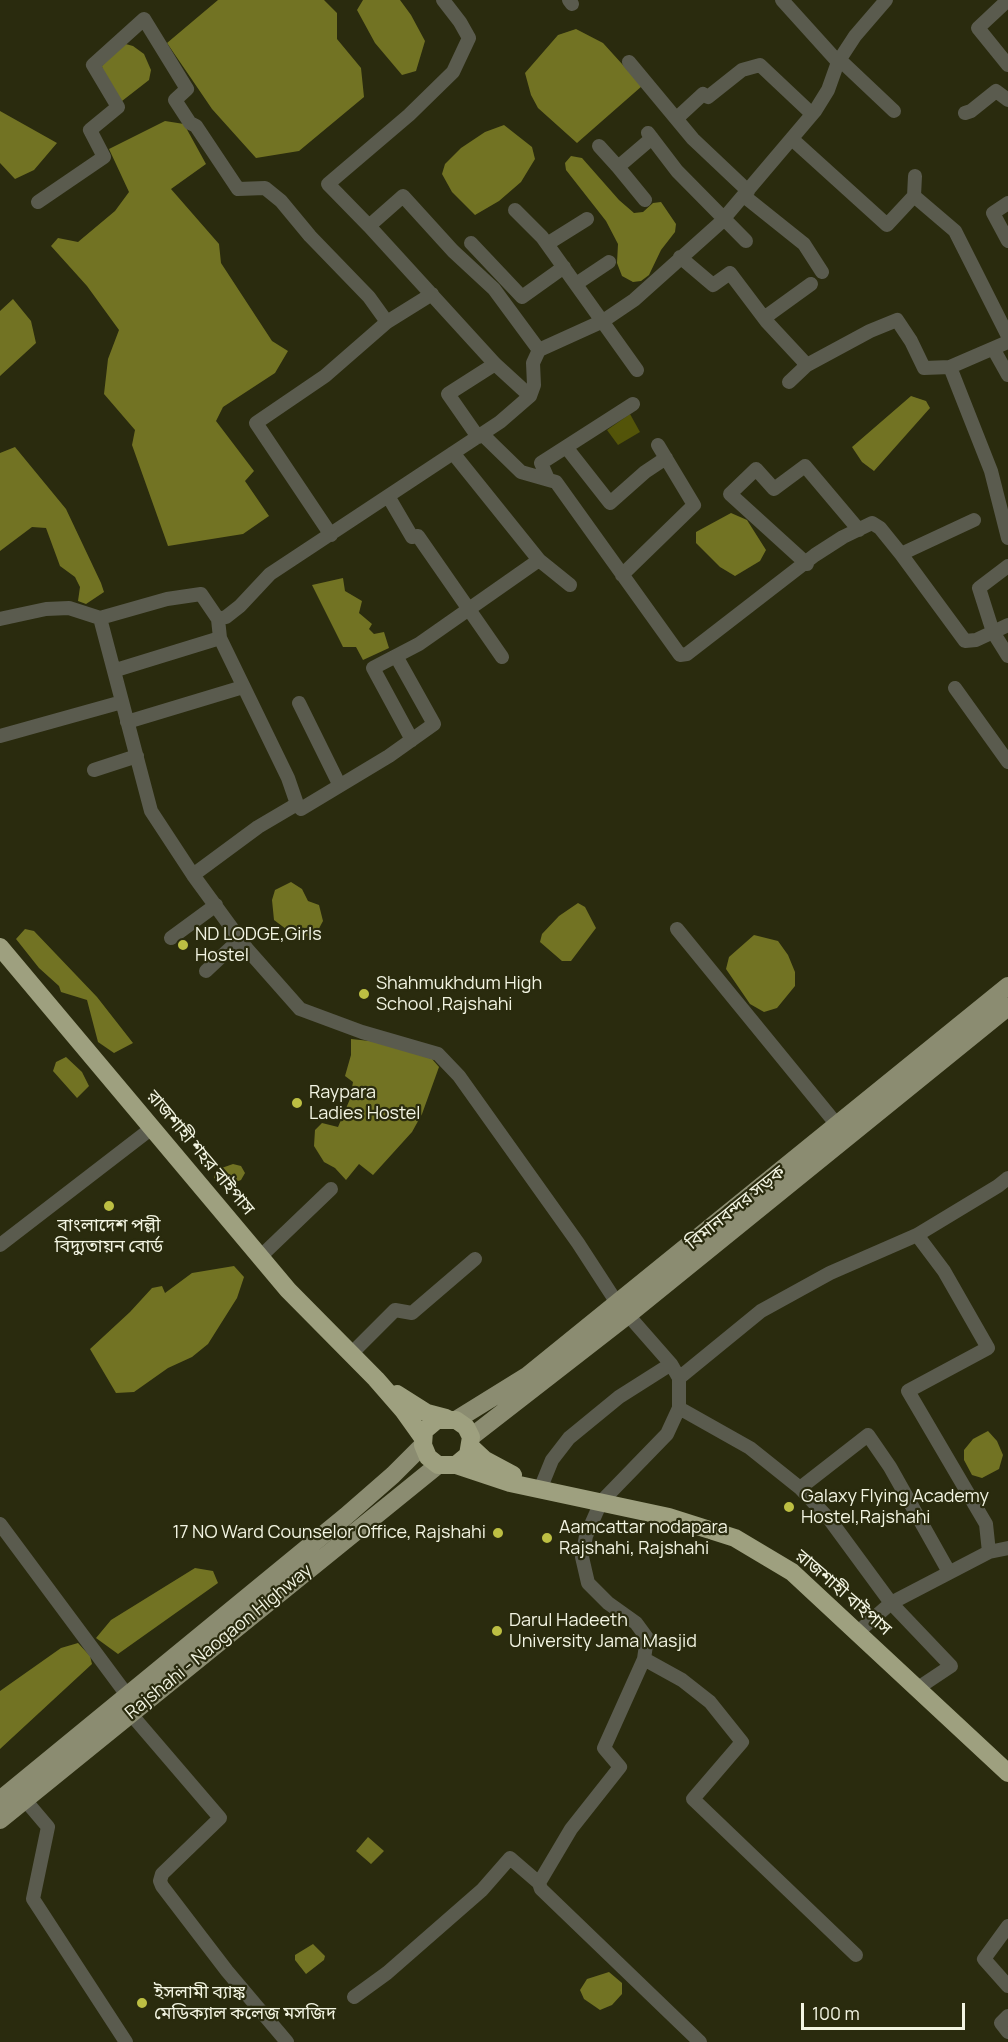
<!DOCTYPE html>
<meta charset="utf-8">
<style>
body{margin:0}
#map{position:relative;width:1008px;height:2042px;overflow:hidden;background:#2a2b0e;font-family:Manrope,sans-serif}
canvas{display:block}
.scale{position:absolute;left:801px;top:2003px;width:164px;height:27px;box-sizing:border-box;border:3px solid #f2f4e2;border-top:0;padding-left:8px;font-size:18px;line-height:21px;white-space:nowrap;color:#f2f4e2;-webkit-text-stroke:4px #2a2b0e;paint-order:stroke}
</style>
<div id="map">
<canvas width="1008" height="2042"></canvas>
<div class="scale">100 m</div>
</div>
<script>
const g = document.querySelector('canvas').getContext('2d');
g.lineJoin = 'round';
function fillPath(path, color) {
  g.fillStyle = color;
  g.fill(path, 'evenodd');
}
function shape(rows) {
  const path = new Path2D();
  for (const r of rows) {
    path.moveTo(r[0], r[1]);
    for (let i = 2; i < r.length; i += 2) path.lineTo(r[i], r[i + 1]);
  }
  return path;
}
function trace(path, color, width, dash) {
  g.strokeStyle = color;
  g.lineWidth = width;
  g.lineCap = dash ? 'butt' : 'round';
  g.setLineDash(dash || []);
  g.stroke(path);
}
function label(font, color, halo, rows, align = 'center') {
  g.font = font + ' Manrope,"Noto Sans Bengali",sans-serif';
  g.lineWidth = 4.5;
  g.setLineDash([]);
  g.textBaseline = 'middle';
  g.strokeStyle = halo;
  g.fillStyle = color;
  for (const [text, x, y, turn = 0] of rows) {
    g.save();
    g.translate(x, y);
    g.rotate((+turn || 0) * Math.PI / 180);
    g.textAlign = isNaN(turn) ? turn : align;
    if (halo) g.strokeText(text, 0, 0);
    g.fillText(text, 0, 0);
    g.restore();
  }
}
const green = shape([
 [630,414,640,432,618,445,607,430]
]);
const water = shape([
 [218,0,324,0,337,13,337,39,361,68,364,97,299,151,256,158,212,109,167,43],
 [363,0,400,0,411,15,425,41,416,71,402,75,375,43,357,10],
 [576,29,603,43,642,86,577,143,538,108,531,95,525,73,558,35],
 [122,43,133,46,144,54,151,70,149,80,122,101,103,76,102,66],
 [0,111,57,143,34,170,15,179,0,163],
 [165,121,184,124,206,164,171,189,219,244,221,263,272,341,288,351,275,373,223,407,216,421,254,471,245,481,269,516,243,534,168,546,132,445,135,430,104,394,108,359,119,330,87,286,51,246,58,238,78,242,115,211,129,192,109,149],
 [504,125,532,147,535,159,521,182,499,201,475,215,452,192,442,174,445,164,461,148,485,132],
 [571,156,582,158,619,200,634,213,643,212,653,203,661,202,676,224,675,232,661,250,649,275,641,281,633,282,622,276,617,263,618,244,606,221,566,170,565,163],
 [13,299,31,321,36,343,0,376,0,311],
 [911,396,926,401,930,408,874,471,862,462,852,447],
 [15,447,66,509,101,583,104,592,86,604,78,601,80,587,75,577,60,566,46,528,32,527,0,551,0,453],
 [731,513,747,520,766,550,760,561,735,576,720,567,696,543,696,532],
 [343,578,345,591,362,601,359,613,372,624,369,629,374,634,384,632,389,648,363,660,356,647,343,647,312,585],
 [291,882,302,889,308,901,319,905,323,921,316,934,298,938,274,920,272,900,275,890],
 [578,903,585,907,596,928,571,961,562,961,540,942,542,934,559,916],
 [25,929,34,931,97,997,133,1043,114,1053,98,1042,87,1000,61,992,59,986,39,968,16,939],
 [754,935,778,941,788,955,795,972,795,986,777,1008,764,1012,750,1004,726,969,729,957],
 [351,1039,379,1042,432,1059,439,1067,422,1114,412,1132,373,1175,359,1164,346,1180,335,1168,324,1162,314,1146,315,1130,322,1123,338,1127,350,1099,353,1082,345,1076,351,1055],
 [66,1057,82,1072,89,1086,77,1098,53,1071,56,1062],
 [233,1164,241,1166,245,1173,241,1180,228,1185,214,1178,216,1170],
 [234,1266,244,1277,237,1298,208,1344,192,1357,168,1368,134,1392,116,1393,90,1349,130,1312,152,1288,162,1286,165,1293,192,1273],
 [988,1431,997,1441,1003,1455,999,1469,982,1478,972,1475,964,1460,964,1450,973,1439],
 [195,1568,213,1571,218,1583,118,1654,96,1638,111,1620],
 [78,1643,90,1656,92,1664,0,1749,0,1691,61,1648],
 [368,1837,384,1851,371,1864,356,1851],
 [313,1944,325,1956,324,1960,306,1974,295,1960,295,1955],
 [609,1972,622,1983,622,1994,612,2005,600,2010,584,1999,580,1990,587,1979]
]);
const minor = shape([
 [443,0,460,22,469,38,453,72,409,115,328,184,369,226,495,364,530,396],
 [569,0,572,4],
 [782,0,838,62],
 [1008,0,978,28,1008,65],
 [840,60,894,111],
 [629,62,693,139,748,191],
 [965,113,971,111,996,91,1008,100],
 [677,118,703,94,708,97,742,70,760,65,812,114],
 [648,133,677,171,746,241],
 [792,139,887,225,914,196,915,176],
 [599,146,618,167,652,138],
 [618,167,645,200],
 [744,196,804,244,822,272],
 [914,196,955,231,1008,336],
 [38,202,104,157,90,130,118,107,93,65,144,19,187,89,175,100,190,123,196,126,238,189,265,188,281,201,310,236,369,297,387,322],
 [1008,203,993,213,1008,241],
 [515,210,542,237,637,370],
 [369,226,403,196,453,251,494,289,539,350],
 [471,243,522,297,564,267],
 [547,244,587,219],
 [680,257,713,285,730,273,767,322,807,365],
 [576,284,609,262],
 [764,318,811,284],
 [1008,342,950,367,991,471,1008,538],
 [994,350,1008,375],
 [789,382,807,365,870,331,897,320,911,341,924,368,950,367],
 [482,434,521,472,556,482,680,655,687,654,815,555,843,537,872,523,880,528,901,554,965,641,976,640,1008,625],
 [478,437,448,394,495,364],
 [566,447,610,503,645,472,666,458],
 [453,453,539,560,570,585],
 [548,479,541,463,633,404],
 [388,496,412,537,418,536,502,657],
 [331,535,256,423,325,376,387,322,432,294],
 [901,554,974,520],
 [807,564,730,494,756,469,774,489,805,466,859,530],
 [1008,566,979,588,993,632,1008,656],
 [622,575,694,505,658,445],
 [100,618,151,811,193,875,247,949,300,1009,362,1032,438,1054,459,1076,578,1243,617,1303],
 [0,619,46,609,69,608,100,618,167,599,201,594,218,619,226,617,240,606,270,574,500,422,530,396,534,385,533,363,539,350,603,321,634,300,720,223,815,111,828,90,838,62,855,36,886,0],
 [396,656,373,668,412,740],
 [116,670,220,638],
 [955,688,1008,762],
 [299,703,339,784],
 [127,722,243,687],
 [0,736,122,702],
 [94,770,137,756],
 [297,804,301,809,389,756,434,724,396,656,419,644,539,560],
 [193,875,258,827,297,804,288,778,220,638,218,619],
 [677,929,838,1126],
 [171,938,216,905],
 [206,971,240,939],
 [0,1245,152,1128],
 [260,1257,331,1189],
 [628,1315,671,1364,679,1378,679,1408,667,1434,601,1502,586,1536,582,1557,588,1583,608,1603,636,1623,647,1638,644,1659,604,1748,620,1767,571,1829,539,1883,541,1889,700,2042],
 [351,1354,395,1310,412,1313,475,1259],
 [679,1378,761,1311,830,1273,917,1235,998,1186,1008,1178],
 [679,1408,750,1448,800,1488,830,1520,891,1603,951,1666,918,1688],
 [541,1487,552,1460,569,1438,619,1397,671,1364],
 [800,1488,868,1435,890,1467,949,1572],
 [0,1524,127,1695],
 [989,1552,1008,1548],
 [858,1632,891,1603,989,1552,986,1524,908,1391,988,1348,944,1271,917,1235],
 [644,1659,682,1680,710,1702,742,1742,693,1799,856,1955],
 [130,1713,220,1818,162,1874,160,1881,162,1886,227,1971,287,2042],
 [20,1794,48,1827,33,1899,126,2042],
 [1008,1926,984,1959,1008,1986],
 [354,1997,387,1973,482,1890,510,1858,539,1883],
 [1008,2016,1001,2023,1008,2032]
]);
const major = shape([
 [456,1420,527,1376,1008,986],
 [471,1437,628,1315,1008,1007],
 [0,1800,346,1516,393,1475,423,1445],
 [0,1820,438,1465]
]);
const highway = shape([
 [0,947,288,1290,376,1379,403,1410,423,1438],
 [397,1394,427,1413,446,1418],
 [471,1447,485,1460,513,1475],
 [456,1465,468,1455,471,1437,466,1427,456,1420,437,1420,424,1431,423,1445,428,1457,438,1465,456,1465,510,1483,669,1517,735,1538,792,1572,1008,1773]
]);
const markers = [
 [183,945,6,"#bdbf43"],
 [364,994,6,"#bdbf43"],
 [297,1103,6,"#bdbf43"],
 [109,1206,6,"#bdbf43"],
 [789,1507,6,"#bdbf43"],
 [498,1533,6,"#bdbf43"],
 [547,1538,6,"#bdbf43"],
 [497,1631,6,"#bdbf43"],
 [142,2003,6,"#bdbf43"]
];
const poiNames = [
 ["ND LODGE,Girls",195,935],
 ["Hostel",195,956],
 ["Shahmukhdum High",376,984],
 ["School ,Rajshahi",376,1005],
 ["Raypara",309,1093],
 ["Ladies Hostel",309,1114],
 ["বাংলাদেশ পল্লী",109,1226,"center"],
 ["বিদ্যুতায়ন বোর্ড",109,1247,"center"],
 ["Galaxy Flying Academy",801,1497],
 ["Hostel,Rajshahi",801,1518],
 ["Aamcattar nodapara",559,1528],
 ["Rajshahi, Rajshahi",559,1549],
 ["17 NO Ward Counselor Office, Rajshahi",486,1533,"right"],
 ["Darul Hadeeth",509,1621],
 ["University Jama Masjid",509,1642],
 ["ইসলামী ব্যাঙ্ক",154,1993],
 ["মেডিক্যাল কলেজ মসজিদ",154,2014]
];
const streetNames = [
 ["রাজশাহী শহর বাইপাস",200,1153,50],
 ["বিমানবন্দর সড়ক",736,1208,-39],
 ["রাজশাহী বাইপাস",843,1593,41],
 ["Rajshahi - Naogaon Highway",219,1642,-39]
];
fillPath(green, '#535409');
fillPath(water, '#727323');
trace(minor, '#5a5b4e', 14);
trace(major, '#8b8c71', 18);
trace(highway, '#9ea07f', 18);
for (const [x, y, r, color] of markers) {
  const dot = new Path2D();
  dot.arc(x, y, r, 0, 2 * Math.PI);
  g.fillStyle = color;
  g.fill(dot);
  trace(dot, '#2a2b0e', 2);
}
label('18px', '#f2f4e2', '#2a2b0e', poiNames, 'left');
label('18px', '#f2f4e2', '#2a2b0e', streetNames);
</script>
